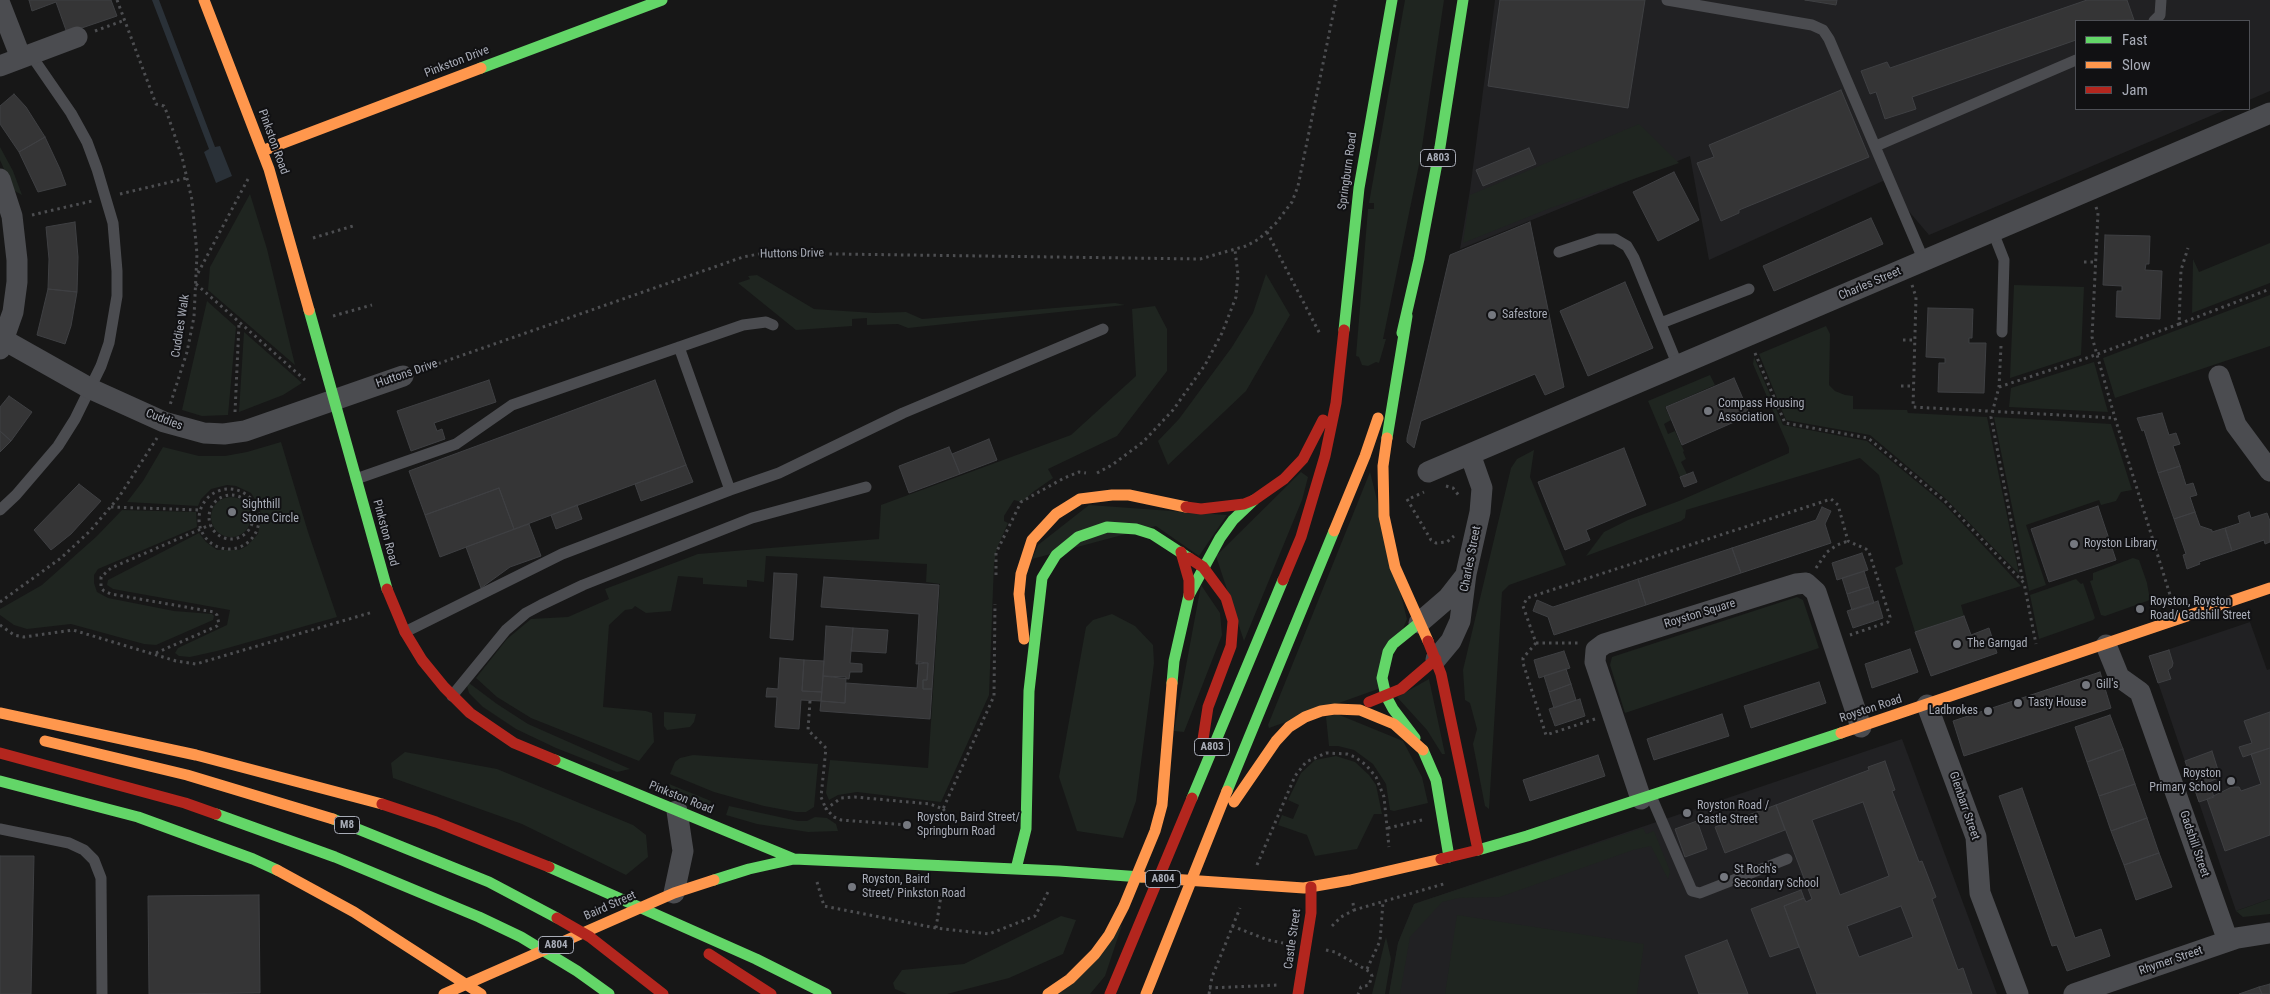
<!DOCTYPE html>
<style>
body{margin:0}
#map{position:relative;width:2270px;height:994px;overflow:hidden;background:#171717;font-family:"Roboto Condensed",sans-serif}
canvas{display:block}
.legend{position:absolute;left:2075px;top:20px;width:175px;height:90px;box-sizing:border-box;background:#111113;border:1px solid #4d4f55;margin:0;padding:6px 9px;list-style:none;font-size:15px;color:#a8acb7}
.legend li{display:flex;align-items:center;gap:10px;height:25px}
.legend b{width:25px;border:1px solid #4d4f55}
</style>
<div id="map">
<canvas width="2270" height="994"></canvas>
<ul class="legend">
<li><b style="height:6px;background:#63d668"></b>Fast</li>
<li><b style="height:6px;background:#ff974d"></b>Slow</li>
<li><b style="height:6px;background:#b3261e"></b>Jam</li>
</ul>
</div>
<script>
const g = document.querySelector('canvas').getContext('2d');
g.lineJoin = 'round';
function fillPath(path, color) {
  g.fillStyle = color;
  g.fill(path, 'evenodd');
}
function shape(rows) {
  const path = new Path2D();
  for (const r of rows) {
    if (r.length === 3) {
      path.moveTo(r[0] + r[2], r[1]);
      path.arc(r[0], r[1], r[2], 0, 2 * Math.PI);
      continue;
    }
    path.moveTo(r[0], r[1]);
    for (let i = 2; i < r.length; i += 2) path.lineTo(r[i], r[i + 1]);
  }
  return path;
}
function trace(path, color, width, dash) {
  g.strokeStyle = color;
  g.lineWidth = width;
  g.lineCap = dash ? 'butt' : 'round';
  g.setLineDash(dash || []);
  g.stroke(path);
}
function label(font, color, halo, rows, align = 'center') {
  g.font = font + ' "Roboto Condensed",sans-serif';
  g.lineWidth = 4;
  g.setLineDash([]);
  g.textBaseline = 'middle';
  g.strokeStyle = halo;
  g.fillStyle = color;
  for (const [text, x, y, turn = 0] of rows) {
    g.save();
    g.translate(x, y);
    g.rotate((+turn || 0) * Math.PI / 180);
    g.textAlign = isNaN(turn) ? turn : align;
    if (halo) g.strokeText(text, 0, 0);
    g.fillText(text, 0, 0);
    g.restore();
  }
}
const built = shape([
 [1495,0,2270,0,2270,91,2249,100,2249,21,2076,21,2076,109,2227,109,1929,235,1883,181,1709,260,1690,156,1460,249,1470,190],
 [2250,622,2267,670,2270,669,2270,899,2236,911,2149,656],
 [1902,739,1997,994,1389,994,1398,943,1414,904]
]);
const green = shape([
 [1405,0,1444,0,1420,160,1383,339,1386,339,1379,363,1376,362,1368,366,1362,365,1359,357,1356,356,1368,209,1374,209,1374,203,1369,203],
 [1639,124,1679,163,1548,209,1463,243,1470,195],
 [0,147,13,171,22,195,13,190,0,160],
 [250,194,267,249,295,365,208,290,210,267],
 [2270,243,2270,283,2192,313,2193,259,2199,272],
 [1266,274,1290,315,1246,391,1168,465,1158,441,1179,419,1232,347,1253,313],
 [757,275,814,309,874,313,906,312,922,319,1115,303,1125,305,908,328,898,324,867,325,867,318,852,319,852,326,796,330,738,283,750,279,748,276],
 [2014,285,2084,287,2081,355,2010,378],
 [2270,295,2270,346,2115,398,2103,358],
 [207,301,236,327,228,415,202,416,182,410],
 [1155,306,1167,329,1167,371,1117,436,1048,469,1053,478,1033,492,1022,502,1014,500,1004,516,1004,521,1008,523,997,548,994,563,989,695,941,802,857,792,838,795,829,800,826,793,830,760,928,768,940,584,926,582,927,564,766,556,764,582,747,580,747,587,703,584,703,578,678,576,671,611,646,613,635,606,632,609,625,610,609,625,603,707,646,711,652,713,654,742,639,761,531,718,497,697,476,678,507,639,531,619,568,617,609,599,605,589,698,554,879,539,881,505,1071,435,1136,376,1132,309],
 [1826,326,1830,334,1829,385,1835,391,1845,395,1853,396,1853,409,1907,410,1908,413,1987,417,2019,574,1945,498,1870,435,1786,420,1759,354],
 [244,332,302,383,283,395,239,412],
 [1754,357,1783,425,1867,441,1944,504,2021,586,1961,605,1964,616,1915,632,1895,568,1903,564,1879,475,1860,458,1686,510,1685,518,1681,521,1586,556,1604,532,1628,520,1679,501,1789,453,1789,448,1753,364],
 [2094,362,2108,412,2009,407,2011,388],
 [1710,375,1715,385,1665,407,1671,420,1664,424,1668,434,1675,431,1684,451,1683,452,1686,459,1681,462,1687,474,1680,477,1648,401],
 [1994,417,2111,424,2132,490,2121,492,2116,501,2101,505,2099,500,2026,525,2046,585,2029,591],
 [281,442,308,532,337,617,217,651,190,657,179,656,175,653,178,648,227,625,230,610,113,589,107,585,108,580,199,533,206,542,217,550,239,550,247,546,258,534,261,517,260,507,251,493,236,486,227,485,211,489,201,499,198,506,127,502,143,481,163,447,199,456,225,456,247,452],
 [1534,450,1530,477,1566,565,1509,585,1502,592,1489,809,1485,806,1473,744,1477,729,1470,703,1465,700,1463,670,1511,468,1517,459],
 [1301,472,1308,477,1302,500,1244,641,1216,556],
 [1370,472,1407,619,1378,689,1269,728,1268,725],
 [231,517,20],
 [1089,505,1227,515,1199,556,1156,526,1032,559,1038,545],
 [122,510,196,512,197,527,98,569,94,575,94,583,97,592,108,598,174,611,212,614,214,616,213,620,156,645,144,644,71,624,27,629,14,625,0,615,0,609,42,585,97,536],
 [2133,558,2139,560,2147,583,2150,600,2105,616,2101,615,2090,581,2093,580,2093,573],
 [2076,579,2081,584,2083,583,2095,618,2093,620,2039,639,2030,595],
 [1201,585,1220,613,1222,635,1184,732,1174,731],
 [1797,597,1803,600,1819,648,1625,713,1610,665,1612,657],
 [1112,614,1135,626,1153,645,1154,663,1136,801,1123,838,1077,831,1059,777,1086,627,1093,620],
 [1429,679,1445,754,1442,754,1427,730,1397,697],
 [469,683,497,704,528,724,630,769,617,772,556,748,516,729,483,707,469,693,467,686],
 [664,712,696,714,694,722,690,727,667,730,664,726],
 [1337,714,1403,741,1422,777,1428,803,1394,811,1390,810,1386,784,1373,764,1354,750,1338,746,1329,746,1326,717],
 [405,752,497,769,633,825,646,835,648,857,626,875,522,824,393,778,391,763],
 [693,755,818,764,814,807,806,812,796,812,764,806,714,792,670,774,675,762,680,758],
 [1336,756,1355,762,1369,775,1376,785,1382,814,1374,814,1357,849,1315,856,1307,835,1278,825,1282,815,1293,819,1299,805,1288,800,1301,773,1315,760],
 [669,784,711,801,708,809,679,798,672,791],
 [729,806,798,821,807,821,815,817,827,818,836,824,838,831,808,832,757,824,726,815],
 [1643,828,1646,834,1654,831,1670,871,1668,879,1651,846,1633,850,1500,897,1459,898,1442,902,1410,937,1400,994,1389,994,1398,943,1414,904],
 [2270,899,2270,914,2243,917,2236,911],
 [1457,915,1644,944,1637,994,1445,994],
 [1061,916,1076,920,1063,954,1009,978,947,994,907,994,895,989,893,983,902,970,964,964],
 [1122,925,1105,976,1090,994,1058,994],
 [1386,937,1391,959,1385,994,1372,994]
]);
const water = shape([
 [152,0,159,0,215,147,220,146,232,176,216,183,204,152,209,149]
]);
const building = shape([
 [29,0,111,0,117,16,67,33,56,2,32,11,29,0],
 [1500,0,1645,0,1628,108,1488,86,1500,0],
 [1805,0,1837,0,1836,5,1805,0],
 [2087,0,2127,0,2134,20,2076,21,2076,40,1912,97,1916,109,1885,119,1876,92,1870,94,1861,71,1887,62,1890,68,2087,0],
 [1841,90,1869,157,1739,210,1739,213,1721,221,1697,163,1714,157,1709,145,1841,90],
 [14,94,26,107,45,137,19,152,0,124,0,106,14,94],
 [45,137,60,169,66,185,38,192,19,152,45,137],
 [1529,148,1536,164,1483,186,1476,170,1529,148],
 [1674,172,1699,220,1658,241,1633,192,1674,172],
 [1871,218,1883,244,1774,291,1763,266,1871,218],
 [75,222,78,257,77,292,48,289,49,259,46,227,75,222],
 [1530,222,1564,387,1545,395,1535,374,1421,421,1414,448,1407,442,1407,438,1450,255,1530,222],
 [2105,235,2150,236,2149,264,2146,264,2145,270,2162,271,2160,319,2116,317,2117,291,2122,291,2122,286,2103,285,2105,235],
 [1625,282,1653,348,1588,376,1560,311,1625,282],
 [48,289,77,292,71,326,65,344,37,335,48,289],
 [1928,308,1973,309,1972,338,1969,338,1969,343,1986,343,1984,393,1938,392,1939,363,1945,363,1945,358,1926,357,1928,308],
 [1734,378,1750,415,1682,445,1666,407,1734,378],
 [489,380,496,402,434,423,437,431,442,429,445,439,411,451,397,411,489,380],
 [655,380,686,465,514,529,499,488,425,515,409,471,655,380],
 [9,396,32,412,11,441,0,431,0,407,9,396],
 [2162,413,2169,435,2176,433,2180,444,2173,446,2180,466,2158,473,2144,430,2142,431,2137,418,2162,413],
 [0,431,11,441,0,452,0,431],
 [989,439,997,460,960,474,952,454,989,439],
 [949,447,960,474,909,493,899,466,949,447],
 [1624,448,1646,505,1586,530,1590,540,1565,550,1538,482,1624,448],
 [686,465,693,482,641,501,635,484,686,465],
 [2180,466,2186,485,2193,483,2197,495,2190,497,2195,512,2174,519,2158,473,2180,466],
 [1693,472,1697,482,1684,487,1680,477,1693,472],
 [79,484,101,501,71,534,51,550,34,530,79,484],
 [499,488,514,529,440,557,425,515,499,488],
 [577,505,582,519,556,529,551,515,577,505],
 [2098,506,2116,560,2049,582,2031,529,2098,506],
 [1822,507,1831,511,1825,524,1831,543,1741,573,1732,548,1816,520,1822,507],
 [2195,512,2200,526,2212,530,2212,532,2225,528,2232,551,2199,562,2200,564,2187,569,2183,555,2186,554,2174,519,2195,512],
 [2249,512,2251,518,2267,513,2270,521,2270,542,2265,544,2264,540,2232,551,2225,528,2240,523,2238,516,2249,512],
 [529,524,541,556,510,567,481,588,466,547,529,524],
 [1732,548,1741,573,1646,605,1638,579,1732,548],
 [1862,553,1868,570,1837,580,1832,563,1862,553],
 [1864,571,1869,587,1847,594,1842,578,1864,571],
 [774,573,797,574,793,640,770,638,774,573],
 [824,577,939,585,932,689,923,689,923,680,927,680,928,663,916,664,919,614,821,607,824,577],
 [1638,579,1646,605,1554,635,1548,617,1533,611,1537,600,1553,607,1638,579],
 [1869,587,1874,603,1852,610,1847,594,1869,587],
 [1878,601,1883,618,1853,628,1847,611,1878,601],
 [1964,616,1971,635,1989,628,1997,653,1931,676,1915,632,1964,616],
 [826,626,853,628,850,663,862,664,862,672,850,672,849,679,823,676,826,626],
 [853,628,888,630,886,653,851,651,853,628],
 [1910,649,1918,672,1872,688,1865,664,1910,649],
 [2169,650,2173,663,2172,667,2168,670,2171,679,2158,683,2149,656,2169,650],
 [1564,651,1570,668,1539,678,1534,660,1564,651],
 [780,658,804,660,802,691,822,692,821,701,801,700,799,729,775,727,777,697,766,697,767,688,778,689,780,658],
 [804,660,824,661,822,692,802,691,804,660],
 [919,662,928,663,927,680,923,680,923,689,932,689,930,719,820,711,821,701,845,703,846,683,917,688,919,662],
 [1566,669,1571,684,1549,692,1544,676,1566,669],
 [2100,672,2111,708,1964,756,1953,721,2100,672],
 [823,676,846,677,845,703,821,701,823,676],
 [1819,682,1826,703,1751,728,1744,706,1819,682],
 [1571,684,1576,700,1554,708,1549,692,1571,684],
 [1580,699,1585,716,1555,726,1549,709,1580,699],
 [2270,712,2270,748,2243,757,2239,747,2252,743,2244,721,2270,712],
 [1722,714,1729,736,1654,760,1647,739,1722,714],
 [2110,715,2123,749,2087,762,2075,727,2110,715],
 [2270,748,2270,835,2225,851,2207,799,2232,787,2239,787,2241,791,2261,784,2251,754,2270,748],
 [2123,749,2135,784,2099,796,2087,762,2123,749],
 [2212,751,2218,770,2215,771,2218,778,2209,782,2214,797,2199,802,2185,761,2212,751],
 [1598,755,1605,776,1530,801,1523,780,1598,755],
 [1885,761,1895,790,1892,791,1919,862,1922,861,1936,897,1932,899,1958,970,1963,968,1972,994,1817,994,1784,906,1804,898,1806,902,1812,899,1776,805,1869,770,1868,767,1885,761],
 [1863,802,1889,876,1840,895,1812,820,1863,802],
 [1901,906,1913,937,1859,957,1847,926,1901,906],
 [2135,784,2147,818,2111,831,2099,796,2135,784],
 [2022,788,2075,938,2101,929,2110,956,2067,971,2057,945,2052,946,1999,796,2022,788],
 [1776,805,1785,830,1725,853,1715,827,1776,805],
 [2147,818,2159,853,2124,865,2111,831,2147,818],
 [1697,821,1707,849,1685,857,1675,829,1697,821],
 [2159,853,2172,887,2136,900,2124,865,2159,853],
 [0,856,34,856,31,994,0,994,0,856],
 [1801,890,1804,898,1784,906,1799,947,1770,957,1751,909,1801,890],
 [259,895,260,993,149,994,148,896,259,895],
 [1727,940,1748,994,1699,994,1685,956,1727,940],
 [2270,984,2270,994,2262,994,2259,987,2270,984],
 [2259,987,2262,994,2239,994,2259,987]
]);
const path = shape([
 [117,0,156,104,164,106,167,113,182,157,192,200,197,254,194,317,187,352,170,405],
 [95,31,125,20],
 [120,194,187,178],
 [2096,207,2098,213,2092,337,2115,418],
 [32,215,92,201],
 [1267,232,1320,334],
 [313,238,353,226],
 [2084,262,2095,262],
 [198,273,248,179],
 [196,284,305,380],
 [1912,285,1916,297,1913,407,2115,418,2171,598],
 [333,316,372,305],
 [2179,324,2270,289],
 [1903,340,1914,340],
 [2001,346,1999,387,1991,417,2023,582],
 [1755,353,1785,423,1868,438,1945,501,2024,583,2036,644],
 [420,370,743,257,764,253,1200,259,1246,246,1259,239,1276,223,1292,202,1298,186,1336,0],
 [1901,386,1913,386],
 [1999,387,2084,359,2179,324,2181,270,2188,248],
 [235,412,239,324],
 [1097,473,1112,465,1143,442,1173,410,1205,365,1222,333,1236,297,1238,275,1235,250],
 [1446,486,1453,488,1460,497],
 [229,519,30],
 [231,517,22],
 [1411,498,1424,492],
 [1407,499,1431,540,1436,543,1447,542,1454,536],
 [111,507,200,510],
 [1816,568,1827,552,1837,545,1848,541],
 [996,575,996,553,1021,502,1064,478,1079,472,1086,473],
 [0,602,61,558,90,531,119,497,157,438],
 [0,625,14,635,24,637,73,630,176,661,196,664,373,612],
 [1536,643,1578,643],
 [156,653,217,626,219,624,217,615,214,612,111,594,104,591,101,588,101,577,111,568,210,525],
 [810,701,808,730,826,748,821,797,826,809],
 [1595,719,1546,735,1523,663,1523,658,1536,643,1523,606,1527,598,1831,499,1838,505,1848,541,1866,549,1869,552,1890,617,1888,622,1850,635],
 [943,809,947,814,948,822],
 [907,825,841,820,834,817,826,809,841,798,855,797,930,804,943,809,994,696,995,604],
 [1388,828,1422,820],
 [1257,865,1295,776,1306,762,1326,753,1347,754,1355,757,1366,765,1376,777,1384,797,1389,847],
 [817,882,824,906,936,928,989,934,1035,916,1048,892],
 [1353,903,1354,910,1447,883],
 [1232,926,1268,940,1283,943],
 [1332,926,1341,917,1354,910],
 [936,928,942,889],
 [1326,950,1335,952,1370,972,1372,976,1369,985,1361,987,1358,994],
 [1367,969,1380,941,1383,902],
 [1209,988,1278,985],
 [1209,994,1212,977,1240,908]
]);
const lane = shape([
 [1667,0,1812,25,1823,30,1829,39,1924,261],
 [2154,21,2160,15,2161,0],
 [1876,146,2076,60],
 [1993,232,2004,260,2002,332],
 [1559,252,1598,239,1615,239,1627,246,1634,258,1678,366],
 [1661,323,1749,289],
 [356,479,456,444,512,405,743,325,766,322,773,325],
 [730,490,779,473,903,413,1103,329],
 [0,510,16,495,58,446,75,419,101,366,109,343,117,296,117,271,113,223,97,169,87,142,71,113,31,55],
 [405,632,562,554,730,490,679,347],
 [452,696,506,630,526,613,541,605,583,585,752,518,866,487],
 [1651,796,1692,891,1700,893,1787,859],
 [0,829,69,843,84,850,94,860,101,878,102,994]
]);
const street = shape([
 [0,4,21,58],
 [0,66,77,37],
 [0,179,12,216,17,260,17,282,13,312,0,349],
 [4,340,91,389,164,422,204,433,224,434,245,431,403,376],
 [2219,376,2236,425,2270,471],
 [1428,472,2270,113],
 [1419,623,1448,598,1466,575],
 [2106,645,2119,677,2140,692,2228,941],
 [1436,659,1451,641,1460,621,1466,574,1480,512,1482,488,1470,454],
 [1927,705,1976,837,1980,893,2018,994],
 [1641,799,1595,662,1596,650,1604,644,1796,584,1806,583,1816,592,1861,727],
 [674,893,683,851,677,811],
 [2074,994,2237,938,2270,933]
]);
const fast = shape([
 [481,68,662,0],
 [309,310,387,589],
 [1344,330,1359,188,1392,0],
 [1402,333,1419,259,1440,147,1463,0],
 [1387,438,1407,316],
 [1172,683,1174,661,1189,595,1220,538,1233,520,1254,500],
 [1415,738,1393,709,1386,696,1382,678,1388,652,1393,644,1419,623],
 [1423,750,1436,780,1449,857],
 [555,760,794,859],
 [0,781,138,817,253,859,277,870],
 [1227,791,1334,531],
 [1192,798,1283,580],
 [216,814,335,857,479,917,521,937,577,971,609,994],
 [333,819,489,882,557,918],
 [1478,850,1527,836,1841,733],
 [549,867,756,959,826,994],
 [1016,869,1026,829,1029,691,1042,578,1056,555,1078,537,1107,527,1136,529,1152,534,1189,558],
 [714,880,749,869,794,859,1059,871,1141,877]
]);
const slow = shape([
 [204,0,269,169,309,310],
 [262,151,481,68],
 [1387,438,1383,466,1384,516,1395,567,1428,641],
 [1334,531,1365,456,1378,418],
 [1024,639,1019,594,1021,574,1032,540,1056,514,1080,499,1112,495,1129,495,1186,507],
 [0,713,196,755,382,804],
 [1841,733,2270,588],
 [45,741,187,775,333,819],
 [1234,802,1276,741,1289,727,1305,717,1321,711,1335,709,1360,710,1394,724,1423,750],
 [277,870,354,912,481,994],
 [1141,877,1304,888,1350,880,1441,859],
 [444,994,674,893,714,880],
 [1048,994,1070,979,1095,954,1109,935,1124,906,1155,831,1162,805,1172,683],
 [1146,994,1227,791]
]);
const jam = shape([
 [1186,507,1201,509,1244,504,1254,500,1284,479,1303,459,1323,420],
 [1181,552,1189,580,1189,595],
 [1189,558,1203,567,1226,598,1233,621,1231,646,1208,707,1202,746],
 [1283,580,1301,537,1325,456,1336,403,1344,330],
 [387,589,405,632,422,660,444,687,470,713,514,743,555,760],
 [1428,641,1441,674,1478,850,1441,859],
 [1369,702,1401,689,1436,659],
 [0,753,185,803,216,814],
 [382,804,436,822,549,867],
 [557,918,590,937,663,994],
 [709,954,771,994],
 [1110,994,1192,798],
 [1298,994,1311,913,1311,887]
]);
const markers = [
 [1492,315,5,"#75787f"],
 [1708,411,5,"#75787f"],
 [232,512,5,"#75787f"],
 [2074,544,5,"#75787f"],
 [2140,609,5,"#75787f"],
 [1957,644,5,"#75787f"],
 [2086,685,5,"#75787f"],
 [2018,703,5,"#75787f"],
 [1988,711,5,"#75787f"],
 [2231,781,5,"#75787f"],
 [1687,813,5,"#75787f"],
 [907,825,5,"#75787f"],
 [1724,877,5,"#75787f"],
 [852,887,5,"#75787f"]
];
const shields = [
 [1438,158,35],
 [1212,747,35],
 [347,825,25],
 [1163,879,35],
 [556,945,35]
];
const shieldNames = [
 ["A803",1438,158],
 ["A803",1212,747],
 ["M8",347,825],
 ["A804",1163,879],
 ["A804",556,945]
];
const streetNames = [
 ["Pinkston Drive",457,62,-21],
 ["Pinkston Road",273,142,70],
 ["Springburn Road",1348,171,-82],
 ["Huttons Drive",792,254,-1],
 ["Charles Street",1870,284,-23],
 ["Cuddies Walk",181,326,-81],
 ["Huttons Drive",407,374,-19],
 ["Cuddies",164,420,21],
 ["Pinkston Road",385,533,75],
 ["Charles Street",1471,559,-79],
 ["Royston Square",1700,614,-17],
 ["Royston Road",1871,709,-18],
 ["Pinkston Road",681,798,22],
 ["Glenbarr Street",1964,806,71],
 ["Gadshill Street",2194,844,71],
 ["Baird Street",610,906,-24],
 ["Castle Street",1293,939,-82],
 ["Rhymer Street",2171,961,-19]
];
const poiNames = [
 ["Safestore",1502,315],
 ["Compass Housing",1718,404],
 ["Association",1718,418],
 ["Sighthill",242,505],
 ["Stone Circle",242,519],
 ["Royston Library",2084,544],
 ["Royston, Royston",2150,602],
 ["Road/ Gadshill Street",2150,616],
 ["The Garngad",1967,644],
 ["Gill's",2096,685],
 ["Tasty House",2028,703],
 ["Ladbrokes",1978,711,"right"],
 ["Royston",2221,774,"right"],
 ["Primary School",2221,788,"right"],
 ["Royston Road /",1697,806],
 ["Castle Street",1697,820],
 ["Royston, Baird Street/",917,818],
 ["Springburn Road",917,832],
 ["St Roch's",1734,870],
 ["Secondary School",1734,884],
 ["Royston, Baird",862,880],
 ["Street/ Pinkston Road",862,894]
];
fillPath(built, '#212123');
fillPath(green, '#1f2520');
fillPath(water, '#2a3138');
fillPath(building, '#353536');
trace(building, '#3f4043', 1);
trace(path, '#4d4e51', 3, [2.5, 4]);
trace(lane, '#4b4c50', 11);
trace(street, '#4b4c50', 21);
trace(fast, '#63d668', 11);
trace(slow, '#ff974d', 11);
trace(jam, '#b3261e', 11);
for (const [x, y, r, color] of markers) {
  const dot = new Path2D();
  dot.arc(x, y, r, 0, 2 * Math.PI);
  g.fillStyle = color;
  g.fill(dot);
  trace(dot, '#111113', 2);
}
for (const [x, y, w] of shields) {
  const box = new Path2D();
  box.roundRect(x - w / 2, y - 8.5, w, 17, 4);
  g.fillStyle = '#111113';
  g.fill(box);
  trace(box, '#a8acb7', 1);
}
label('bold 11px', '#a8acb7', null, shieldNames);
label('12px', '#a8acb7', '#111113', streetNames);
label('12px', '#a8acb7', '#111113', poiNames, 'left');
</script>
